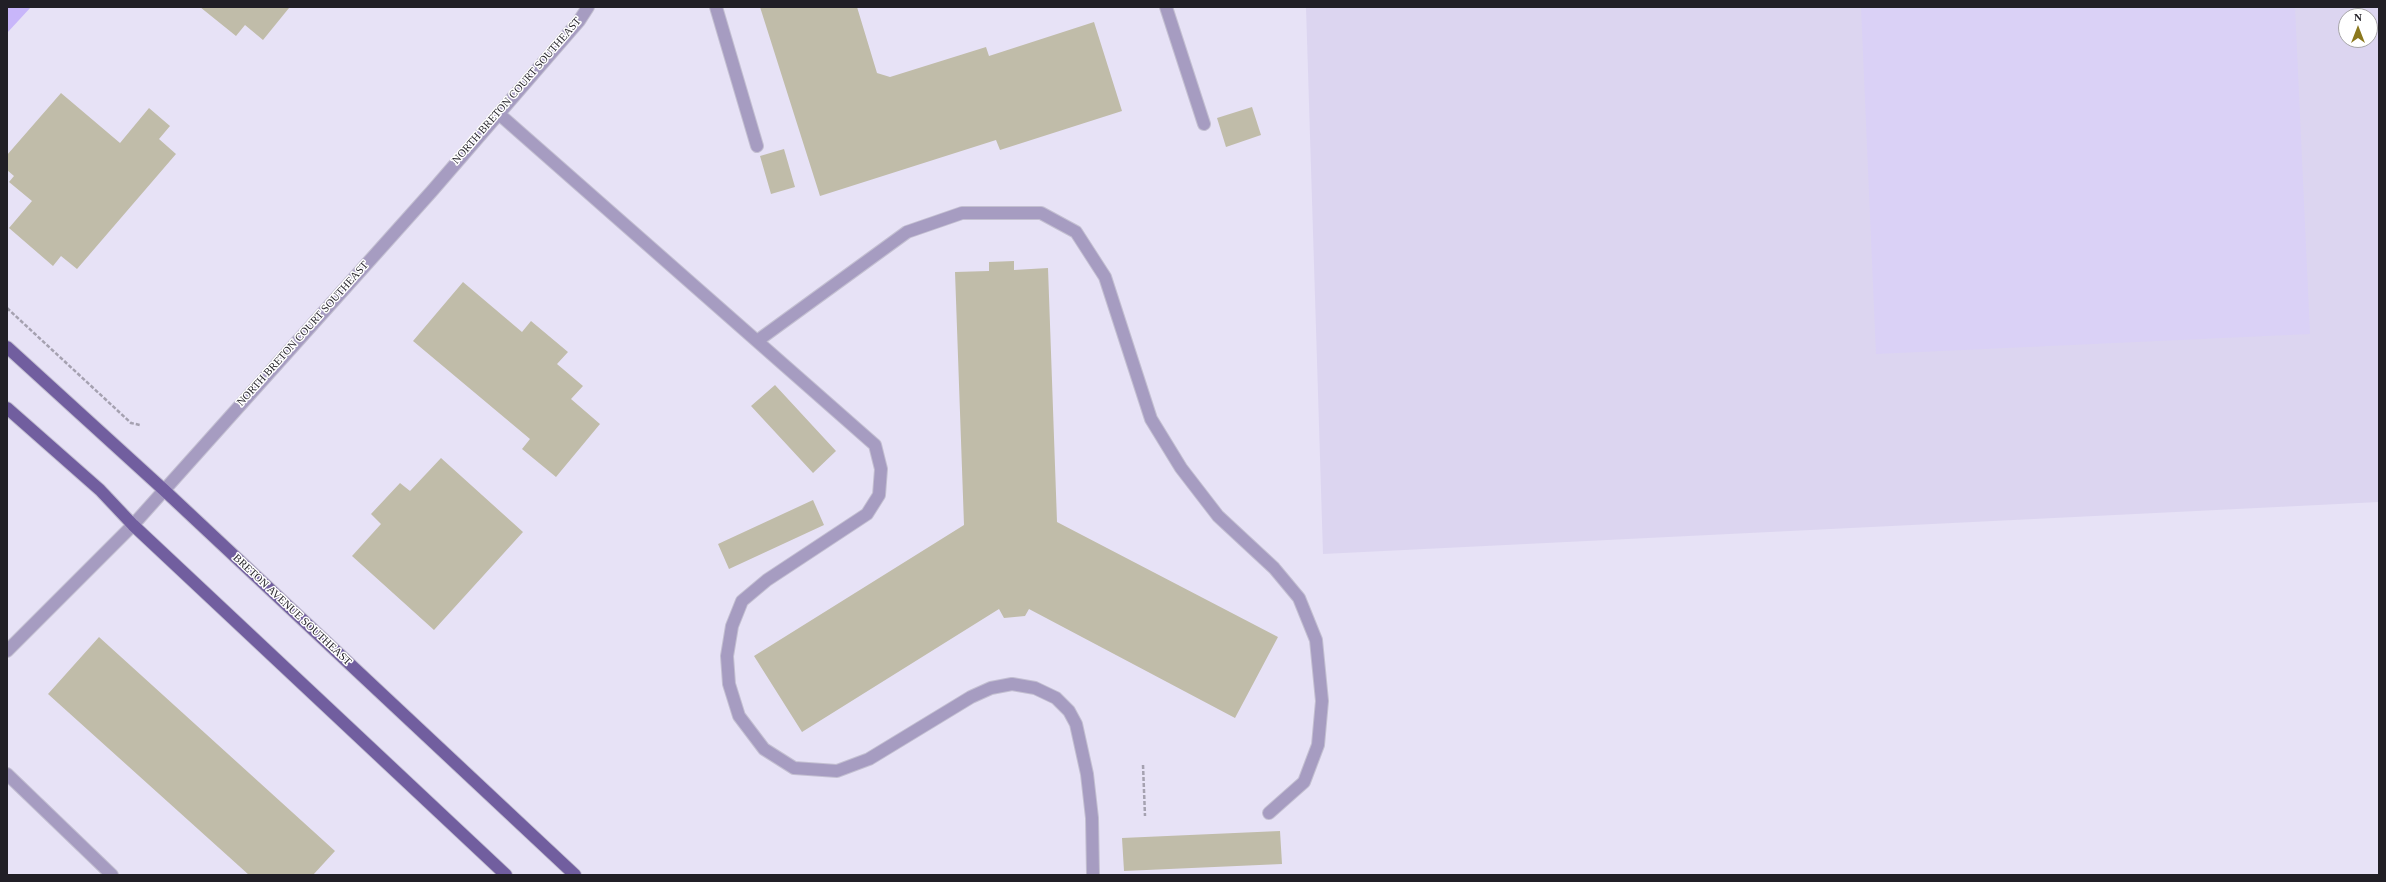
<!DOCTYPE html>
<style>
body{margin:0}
#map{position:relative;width:2386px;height:882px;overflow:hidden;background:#e7e2f6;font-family:"Times New Roman",serif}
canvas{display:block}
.frame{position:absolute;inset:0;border:8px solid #211f26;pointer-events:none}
.north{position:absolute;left:2338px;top:8px;width:40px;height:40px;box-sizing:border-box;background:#fff;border:1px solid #a6a5a8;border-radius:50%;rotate:0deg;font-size:11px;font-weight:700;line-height:16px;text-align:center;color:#211f26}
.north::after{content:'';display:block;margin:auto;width:14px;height:18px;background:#8b781d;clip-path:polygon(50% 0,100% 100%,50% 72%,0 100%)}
</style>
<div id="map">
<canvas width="2386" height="882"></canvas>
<div class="frame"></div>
<div class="north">N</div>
</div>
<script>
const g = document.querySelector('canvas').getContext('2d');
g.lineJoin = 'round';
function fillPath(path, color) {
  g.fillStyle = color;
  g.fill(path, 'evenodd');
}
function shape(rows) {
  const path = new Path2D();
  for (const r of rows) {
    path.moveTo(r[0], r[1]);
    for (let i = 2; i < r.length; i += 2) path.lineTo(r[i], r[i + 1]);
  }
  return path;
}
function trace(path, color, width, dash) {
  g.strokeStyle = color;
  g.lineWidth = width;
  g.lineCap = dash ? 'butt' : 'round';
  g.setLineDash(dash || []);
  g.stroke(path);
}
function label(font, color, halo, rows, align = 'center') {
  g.font = font + ' "Times New Roman",serif';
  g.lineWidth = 3;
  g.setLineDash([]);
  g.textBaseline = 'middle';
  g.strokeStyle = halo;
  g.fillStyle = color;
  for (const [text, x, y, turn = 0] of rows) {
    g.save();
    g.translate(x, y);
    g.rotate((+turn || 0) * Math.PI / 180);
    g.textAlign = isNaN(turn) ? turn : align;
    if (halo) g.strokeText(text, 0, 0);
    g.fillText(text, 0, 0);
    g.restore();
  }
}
const built = shape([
 [1306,7,2379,7,2379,502,1323,554],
 [2346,16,2370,16,2370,40,2346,40]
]);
const green = shape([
 [1861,7,2295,7,2310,334,1876,354]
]);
const water = shape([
 [7,7,31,7,7,33]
]);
const building = shape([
 [200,7,288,7,289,8,263,40,245,25,236,36],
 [760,7,857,7,877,73,890,77,986,47,989,56,1094,22,1122,111,1000,150,996,140,820,196],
 [61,93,120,143,149,108,170,126,159,139,176,154,77,269,61,256,53,266,9,228,32,201,9,182,14,176,7,170,7,155],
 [1252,107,1261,135,1226,147,1217,118],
 [784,149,795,187,771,194,760,156],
 [1014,261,1014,270,1048,268,1057,522,1278,637,1235,718,1029,609,1025,616,1004,618,999,609,802,732,754,656,964,525,955,272,989,271,989,262],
 [463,282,522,332,531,321,568,352,557,364,583,386,571,399,600,424,556,477,522,449,530,439,413,341],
 [775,385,836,451,813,473,751,406],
 [441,458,523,532,434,630,352,556,381,524,371,514,400,483,410,491],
 [813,500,824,525,729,569,718,544],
 [99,637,335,851,313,875,249,875,48,694],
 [1280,831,1282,864,1124,871,1122,838]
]);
const path = shape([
 [7,308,131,423,140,425],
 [1143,765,1145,816]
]);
const minor = shape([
 [716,7,757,146],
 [1166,7,1204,124],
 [499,114,875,445,881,469,879,495,867,514,767,580,742,601,732,626,727,656,729,684,739,716,764,749,794,768,837,771,869,759,971,697,991,688,1012,684,1035,688,1056,698,1069,711,1076,724,1087,774,1092,818,1093,875],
 [757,341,907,232,962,213,1041,213,1076,232,1105,277,1151,419,1181,468,1218,516,1274,568,1299,598,1316,640,1322,701,1318,745,1304,782,1269,813],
 [7,651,133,525,432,191,579,21,588,7],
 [7,774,112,875]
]);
const major = shape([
 [7,347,164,490,575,875],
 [7,408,100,490,133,525,506,875]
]);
const streetNames = [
 ["NORTH BRETON COURT SOUTHEAST",517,91,-49],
 ["NORTH BRETON COURT SOUTHEAST",303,334,-48],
 ["BRETON AVENUE SOUTHEAST",292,610,43]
];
fillPath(built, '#dcd5f0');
fillPath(green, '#dad1f6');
fillPath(water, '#c8b6fa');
fillPath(building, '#c0bca9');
trace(minor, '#c3bfd1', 14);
trace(major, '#c3bfd1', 14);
trace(path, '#a5a1b0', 2.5, [4, 2]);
trace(minor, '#a69cc1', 12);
trace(major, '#715e9f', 12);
label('11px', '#211f26', '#fff', streetNames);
</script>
